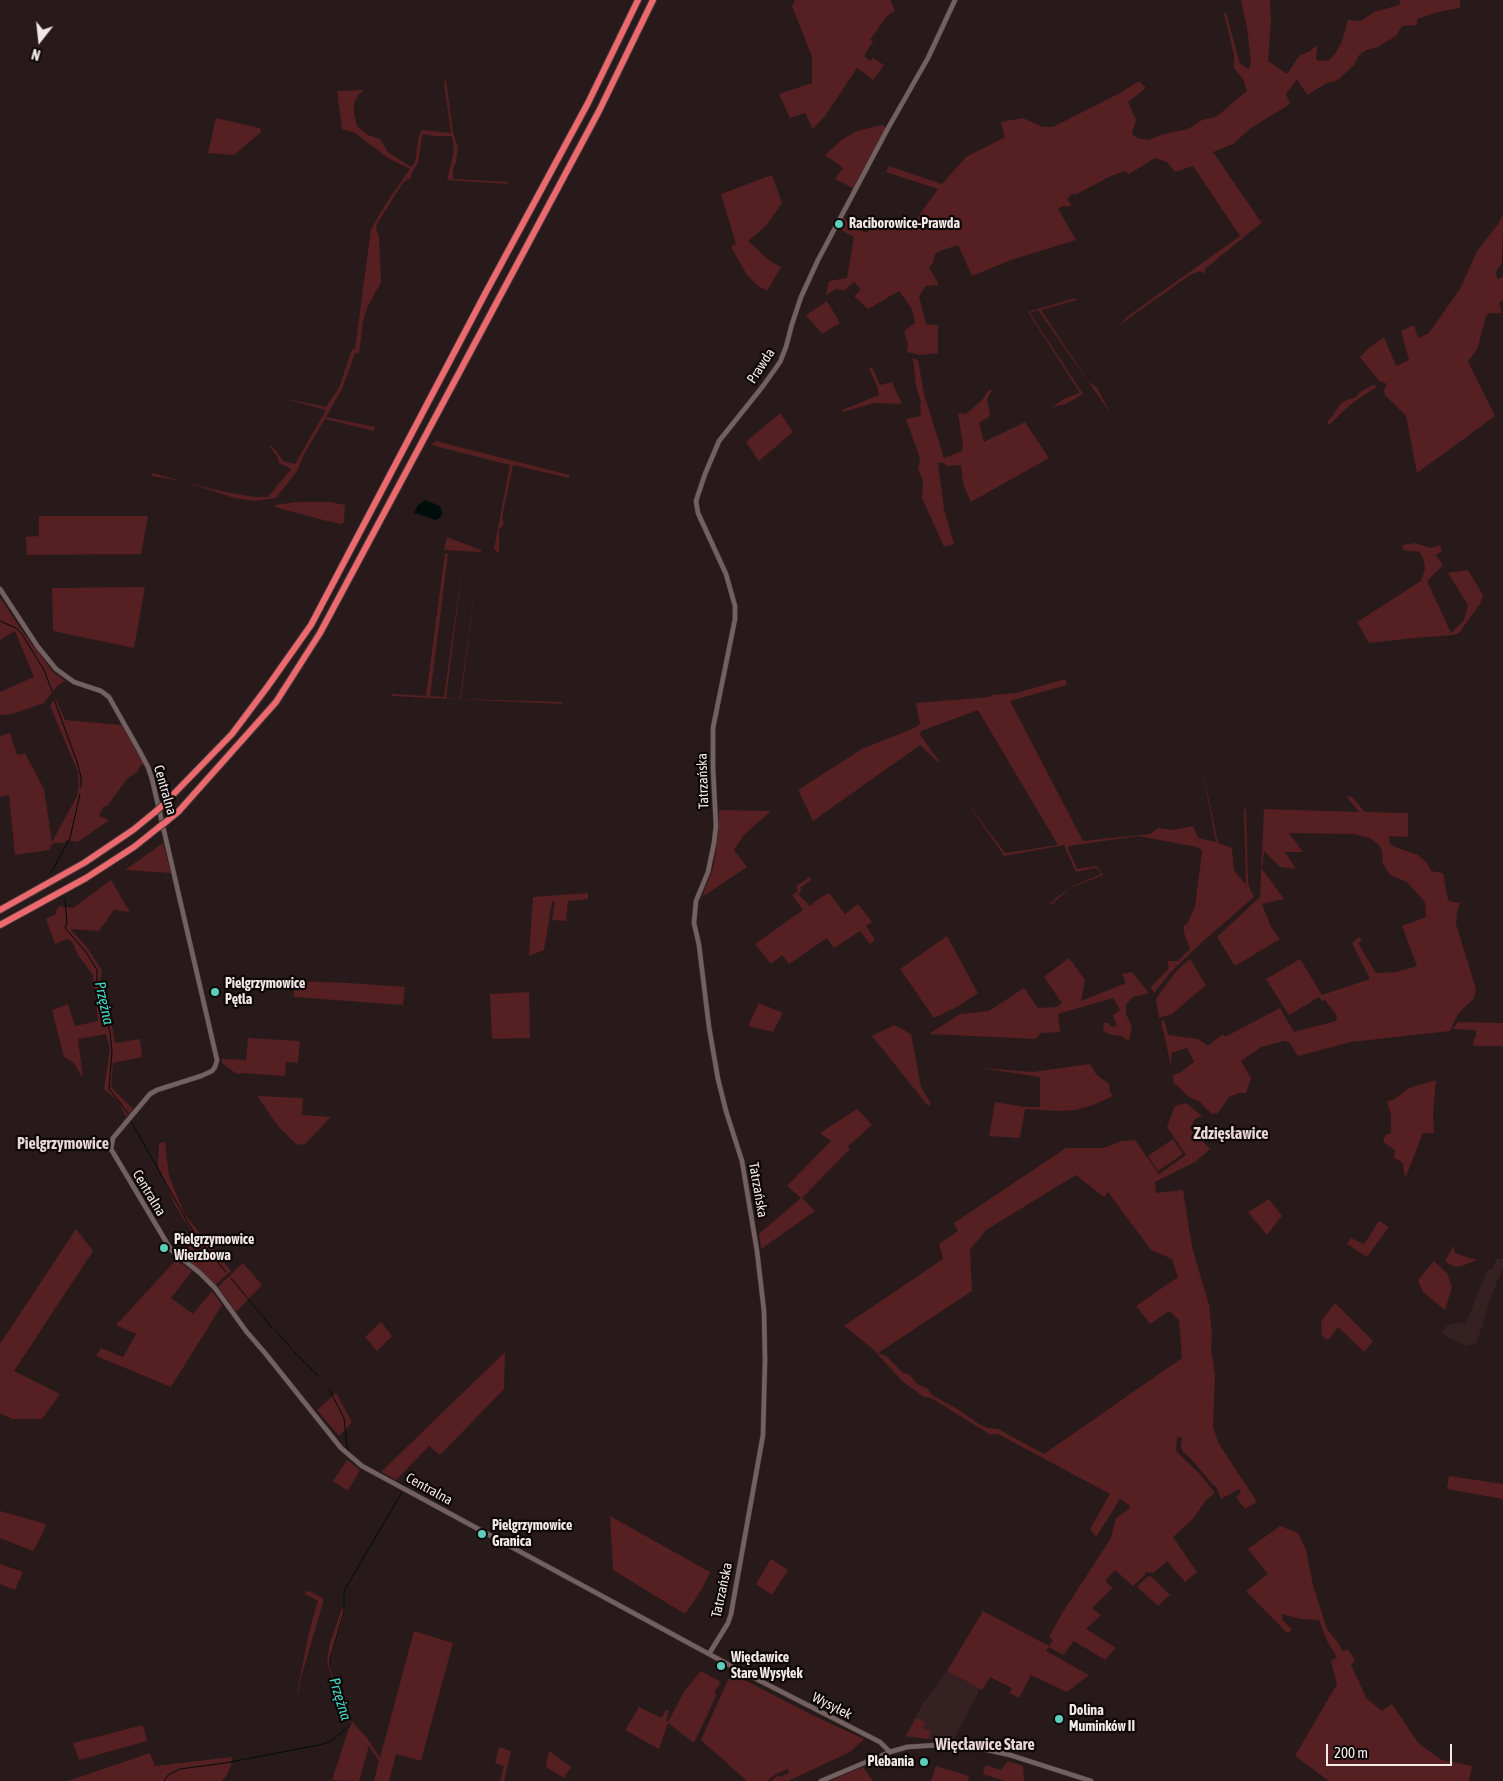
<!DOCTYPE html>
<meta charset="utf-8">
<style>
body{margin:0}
#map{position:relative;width:1503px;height:1781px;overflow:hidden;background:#281a1a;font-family:"Asap Condensed",sans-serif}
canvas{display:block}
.north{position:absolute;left:15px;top:15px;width:50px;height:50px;-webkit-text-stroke:4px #0d0707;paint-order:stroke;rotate:196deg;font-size:14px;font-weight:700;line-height:20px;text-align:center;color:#f2e8e7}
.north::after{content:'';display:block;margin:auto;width:18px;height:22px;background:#f2e8e7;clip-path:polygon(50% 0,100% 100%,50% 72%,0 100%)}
.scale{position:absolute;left:1326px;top:1744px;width:126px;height:22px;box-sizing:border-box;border:2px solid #f2e8e7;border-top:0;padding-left:6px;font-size:15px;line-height:18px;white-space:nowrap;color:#f2e8e7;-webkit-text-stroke:4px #0d0707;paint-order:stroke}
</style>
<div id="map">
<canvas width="1503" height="1781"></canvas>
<div class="north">N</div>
<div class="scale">200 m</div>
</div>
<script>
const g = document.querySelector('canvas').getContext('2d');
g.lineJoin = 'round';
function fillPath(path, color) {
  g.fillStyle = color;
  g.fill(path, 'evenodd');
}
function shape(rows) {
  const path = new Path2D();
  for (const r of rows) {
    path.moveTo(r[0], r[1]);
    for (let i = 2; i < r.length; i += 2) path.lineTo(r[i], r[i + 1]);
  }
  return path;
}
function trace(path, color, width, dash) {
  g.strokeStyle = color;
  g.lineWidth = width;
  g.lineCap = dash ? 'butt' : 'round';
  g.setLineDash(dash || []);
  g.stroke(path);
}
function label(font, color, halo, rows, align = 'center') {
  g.font = font + ' "Asap Condensed",sans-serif';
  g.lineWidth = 4.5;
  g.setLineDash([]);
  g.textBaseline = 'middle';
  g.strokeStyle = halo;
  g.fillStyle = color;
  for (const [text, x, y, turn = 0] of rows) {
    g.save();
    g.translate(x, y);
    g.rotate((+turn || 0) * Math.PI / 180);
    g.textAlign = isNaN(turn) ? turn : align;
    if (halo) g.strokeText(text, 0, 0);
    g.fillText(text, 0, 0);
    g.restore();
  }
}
const built = shape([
 [1496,1259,1503,1259,1503,1267,1490,1299,1477,1343,1466,1346,1442,1334,1446,1326,1460,1322,1466,1323,1488,1269,1493,1269],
 [947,1671,980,1689,953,1741,905,1737,923,1703]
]);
const green = shape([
 [795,0,890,0,895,11,887,16,870,40,873,41,864,56,870,61,873,58,884,65,873,80,857,68,825,116,813,129,805,113,790,118,779,94,812,83,812,57,792,6],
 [1241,0,1270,0,1271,19,1268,61,1287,74,1299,56,1310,51,1317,45,1316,59,1319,61,1329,60,1335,54,1342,41,1348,20,1361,21,1374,12,1399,5,1401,0,1460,0,1460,8,1438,12,1417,19,1417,25,1402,26,1396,36,1378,47,1366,50,1359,55,1354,65,1339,79,1333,82,1327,83,1307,95,1297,79,1286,94,1290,104,1251,128,1233,144,1213,152,1261,222,1266,219,1205,269,1204,274,1200,271,1190,275,1118,326,1128,316,1240,236,1193,166,1175,172,1167,162,1155,158,1129,174,1125,171,1111,176,1077,194,1072,194,1067,199,1072,206,1063,206,1058,209,1076,240,1011,260,972,276,958,245,940,251,935,254,933,263,929,267,939,285,926,286,919,296,926,324,938,325,938,353,920,355,907,352,908,344,904,331,915,323,912,309,899,291,868,309,854,296,861,290,854,282,845,290,836,289,826,295,829,281,847,278,854,237,837,228,843,217,855,228,867,233,875,221,893,225,901,223,912,225,938,189,886,172,889,166,942,184,966,157,1005,137,1001,122,1023,118,1043,127,1053,127,1120,93,1139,81,1146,88,1128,102,1136,120,1132,134,1137,138,1148,140,1164,134,1188,129,1202,120,1216,117,1247,91,1243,79,1234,68,1234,55,1224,13,1226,13,1240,64,1249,69,1251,63,1247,28],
 [446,79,453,133,458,147,456,162,453,168,453,179,508,182,508,184,447,180,454,151,452,136,434,136,424,134,422,136,418,163,411,174,411,179,408,179,402,184,377,224,376,230,379,235,381,282,367,308,363,322,359,353,355,353,342,389,326,417,375,427,374,431,325,419,303,456,297,471,276,498,254,501,234,498,183,481,151,476,152,473,220,491,254,497,268,497,291,469,279,463,277,456,269,446,271,446,277,452,283,461,295,464,326,410,282,398,326,407,339,388,352,349,355,349,371,229,385,205,410,169,388,158,355,133,342,129,337,91,364,90,359,94,354,103,354,113,357,126,368,135,380,139,388,152,411,167,415,162,419,135,422,130,451,133,444,84],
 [216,118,260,128,261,132,234,155,208,153],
 [882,125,886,127,853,188,835,179,843,168,825,155,843,139,857,131],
 [772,175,782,203,766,226,748,241,770,261,781,267,767,291,757,285,747,275,731,247,736,244,721,194],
 [1503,214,1502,262,1496,272,1497,279,1503,277,1503,300,1499,303,1502,313,1490,313,1486,316,1478,347,1468,362,1495,416,1417,473,1406,416,1385,395,1384,390,1387,384,1379,381,1360,357,1370,347,1384,337,1396,366,1409,360,1401,331,1414,325,1418,338,1429,333,1460,289,1477,251,1499,223],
 [1075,298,1076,300,1041,310,1089,382,1097,388,1111,414,1038,310,1030,313,1083,394,1066,404,1052,407,1066,398,1080,393,1028,312],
 [827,301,840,323,822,334,806,315],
 [913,358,918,360,924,394,944,458,962,451,963,445,958,413,966,414,982,400,989,390,992,390,987,399,990,416,979,423,984,442,1025,422,1049,458,971,502,963,484,961,465,947,466,944,463,938,463,944,509,954,544,944,547,922,498,923,481,918,469,920,458,906,419,921,416,920,406,921,402,916,386],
 [872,367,880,385,892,382,902,404,874,403,843,412,842,410,879,395,877,386,869,368],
 [1373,385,1378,386,1351,404,1329,425,1327,423,1342,402,1356,397,1360,392],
 [780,413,793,432,759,461,746,442],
 [436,441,569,475,569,478,513,465,502,518,504,524,499,529,499,553,494,549,510,465,431,445],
 [298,502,330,502,345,505,344,522,341,524,327,521,275,507,274,505],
 [39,516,148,516,141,554,27,555,26,537,39,536],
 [447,537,481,550,481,552,444,550],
 [1415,543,1431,548,1440,545,1442,551,1436,555,1443,565,1427,581,1451,633,1464,620,1468,605,1448,573,1468,570,1483,595,1480,604,1459,633,1453,635,1415,638,1369,643,1357,622,1421,581,1425,569,1424,561,1420,552,1403,550,1403,545],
 [445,553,448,554,430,696,444,697,464,555,446,698,460,699,479,556,461,699,562,702,562,704,391,696,392,694,426,696],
 [145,587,134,648,53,631,52,588],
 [0,597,20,628,53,672,65,681,57,686,44,703,12,714,0,715,0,692,34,677,15,631,0,640],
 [1215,672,1234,870,1246,885,1244,809,1246,809,1248,880,1249,887,1254,897,1201,943,1170,973,1154,993,1151,987,1169,968,1167,961,1178,961,1190,949,1184,933,1184,925,1187,924,1195,907,1202,851,1197,847,1138,836,1069,846,1068,849,1077,869,1096,866,1103,875,1070,888,1051,905,1050,904,1056,898,1071,887,1101,874,1098,870,1094,868,1076,872,1064,845,1004,856,1003,854,960,793,1005,853,1058,845,978,710,921,731,920,735,939,761,938,762,920,745,813,821,798,790,862,749,912,729,920,724,916,703,990,697,991,695,1016,693,1065,679,1067,685,1010,701,1083,841,1150,834,1158,828,1173,830,1193,826,1198,838,1216,842,1201,761,1218,843,1232,848],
 [55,697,65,720,122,725,144,764,140,766,138,771,128,778,107,806,103,807,99,816,109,820,78,842,67,840,64,843,53,843,49,850,15,855,9,795,0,797,0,736,10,733,17,755,25,753,44,789,52,842,77,796,79,785,78,772,50,706],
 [1346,796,1352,797,1365,812,1408,813,1408,837,1389,836,1390,844,1395,847,1418,855,1427,863,1431,871,1443,873,1448,900,1452,902,1460,903,1457,912,1456,924,1476,989,1474,998,1458,1014,1450,1031,1351,1042,1298,1056,1289,1042,1284,1041,1261,1047,1241,1061,1251,1078,1246,1093,1239,1093,1229,1097,1218,1113,1212,1114,1200,1102,1189,1097,1173,1082,1173,1075,1181,1072,1194,1062,1187,1048,1171,1053,1171,1066,1161,1021,1164,1020,1168,1035,1198,1039,1208,1046,1223,1034,1225,1037,1280,1008,1294,1032,1336,1021,1337,1016,1325,1000,1322,1001,1319,997,1289,1015,1266,979,1300,959,1322,995,1370,979,1352,943,1359,937,1362,940,1358,943,1376,973,1396,972,1417,966,1402,926,1426,917,1425,902,1407,882,1390,875,1383,864,1382,851,1380,846,1370,838,1354,834,1289,833,1303,852,1285,852,1296,869,1280,867,1264,851,1262,869,1284,899,1262,904,1271,927,1280,939,1235,966,1217,937,1260,897,1264,809,1359,812],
 [719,810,771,811,744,835,734,850,747,867,702,897,713,868,716,851,719,827],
 [163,843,171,873,125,870],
 [810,877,811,880,800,888,802,890,798,894,810,906,821,897,829,893,845,914,858,904,872,922,866,926,875,940,870,944,860,931,834,948,827,938,789,964,782,955,771,964,755,944,803,910,792,895,798,891,796,886],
 [111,880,130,912,114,910,99,931,70,929,87,947,102,971,99,986,106,999,111,1019,115,1043,140,1039,142,1057,113,1063,111,1087,133,1109,126,1117,119,1102,104,1089,110,1048,106,1034,78,1039,83,1078,74,1063,64,1057,52,1010,68,1004,75,1026,98,1021,93,975,78,955,72,942,67,939,55,944,46,919,56,914,56,911,59,906,73,908],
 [588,893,588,899,568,901,566,921,552,920,555,902,552,902,544,950,529,956,533,897],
 [947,936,978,993,960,1005,934,1018,900,969],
 [1069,958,1085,980,1081,1001,1126,983,1122,974,1132,972,1149,993,1133,997,1126,1004,1126,1014,1132,1027,1129,1041,1121,1036,1112,1035,1103,1031,1104,1023,1109,1023,1112,1027,1117,1026,1113,1015,1120,1010,1113,998,1058,1014,1060,1032,1041,1033,1036,1039,929,1034,960,1014,989,1011,1024,988,1038,1008,1057,1007,1062,1003,1044,977],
 [1190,959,1206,985,1172,1014,1159,1018,1156,999,1176,971],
 [294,981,348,983,405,987,403,1005,294,997],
 [529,992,530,1038,492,1039,490,994],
 [759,1003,783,1013,773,1032,748,1026],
 [1458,1022,1503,1023,1503,1046,1473,1046,1474,1038,1476,1037,1476,1030,1453,1029],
 [894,1025,911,1034,921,1087,931,1104,928,1106,872,1036],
 [248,1038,300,1041,298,1063,286,1062,285,1076,243,1073,237,1074,223,1064,221,1059,246,1060],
 [1090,1064,1096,1074,1109,1084,1110,1092,1113,1096,1093,1105,1076,1110,1057,1111,1025,1109,1020,1138,989,1136,995,1102,1025,1107,1040,1107,1040,1077,981,1068,1033,1072],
 [1436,1080,1433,1114,1434,1133,1423,1133,1405,1179,1403,1163,1394,1158,1395,1150,1383,1142,1385,1135,1391,1133,1391,1115,1387,1101,1393,1100,1409,1088],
 [257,1096,303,1098,302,1115,331,1117,306,1143,302,1145,296,1144,278,1126],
 [1186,1103,1202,1116,1195,1119,1190,1128,1210,1149,1195,1162,1155,1182,1156,1193,1183,1190,1192,1247,1209,1305,1212,1334,1211,1349,1215,1375,1213,1427,1219,1444,1257,1502,1245,1509,1236,1497,1241,1493,1239,1489,1221,1499,1216,1486,1214,1486,1191,1459,1183,1452,1181,1447,1182,1438,1177,1437,1176,1451,1200,1474,1215,1493,1206,1500,1193,1519,1173,1537,1197,1572,1185,1582,1167,1561,1153,1573,1146,1572,1145,1575,1133,1586,1115,1570,1105,1581,1113,1588,1092,1608,1101,1615,1086,1629,1116,1648,1105,1660,1074,1641,1063,1655,1049,1647,1046,1651,1089,1675,1067,1692,1031,1675,1019,1698,1010,1693,1012,1688,990,1677,982,1690,947,1671,983,1611,1049,1646,1053,1640,1049,1637,1061,1615,1111,1538,1116,1518,1128,1510,1130,1506,1120,1499,1096,1537,1090,1529,1110,1494,998,1434,991,1435,931,1398,924,1397,903,1382,873,1349,844,1326,943,1259,939,1244,958,1231,954,1223,1066,1148,1103,1148,1122,1141,1135,1140,1159,1174,1186,1155,1167,1127,1175,1106],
 [1076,1175,1104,1197,1108,1192,1151,1250,1172,1259,1178,1277,1136,1306,1150,1324,1169,1311,1179,1320,1182,1358,1044,1454,998,1429,987,1428,979,1424,959,1410,932,1395,928,1389,917,1384,910,1375,902,1372,886,1356,878,1353,972,1291,970,1250,986,1230],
 [857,1109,872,1125,848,1146,850,1149,802,1198,815,1211,761,1249,759,1234,801,1198,787,1186,831,1141,820,1133],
 [1173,1139,1183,1154,1158,1171,1148,1156],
 [165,1142,169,1176,185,1215,231,1271,215,1285,181,1255,195,1241,193,1233,176,1207,158,1166,159,1143],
 [1269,1199,1282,1216,1267,1235,1248,1212],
 [1379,1221,1389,1227,1367,1257,1347,1244,1351,1238,1364,1244],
 [76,1229,93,1251,14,1371,60,1394,42,1419,12,1419,0,1413,0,1344],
 [1454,1245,1454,1252,1460,1255,1477,1260,1462,1266,1455,1267,1445,1261],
 [176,1260,192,1271,171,1298,193,1314,212,1291,222,1305,171,1387,96,1356,101,1348,123,1357,136,1334,116,1325],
 [1434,1261,1447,1273,1452,1287,1445,1310,1423,1292,1418,1280],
 [243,1263,262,1285,236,1312,218,1287],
 [1335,1303,1373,1341,1364,1352,1338,1327,1328,1340,1322,1336,1321,1321],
 [381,1322,392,1336,377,1351,365,1337],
 [505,1352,504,1389,440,1455,429,1446,396,1480,381,1472],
 [336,1393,352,1422,339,1436,317,1410],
 [347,1460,360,1470,348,1491,333,1481],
 [1449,1476,1503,1484,1503,1499,1447,1489],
 [0,1511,46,1524,42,1535,33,1551,0,1538],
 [610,1516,710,1572,702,1589,685,1614,613,1570],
 [1280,1526,1298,1533,1306,1550,1313,1585,1327,1629,1339,1644,1342,1651,1348,1650,1355,1660,1351,1665,1367,1699,1382,1711,1392,1704,1419,1744,1442,1760,1472,1766,1469,1781,1329,1781,1295,1756,1337,1684,1331,1661,1337,1657,1327,1641,1319,1620,1301,1619,1282,1614,1282,1619,1292,1630,1287,1633,1246,1591,1268,1574,1248,1549],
 [771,1559,788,1570,772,1595,756,1584],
 [0,1564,23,1572,15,1590,0,1584],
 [1151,1576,1170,1595,1158,1606,1137,1587,1147,1577],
 [310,1591,324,1599,301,1678,298,1693,297,1693,310,1628,318,1601,305,1594,305,1592],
 [342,1608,346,1609,330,1662,348,1714,354,1724,367,1738,380,1758,414,1631,453,1643,421,1761,396,1754,389,1781,374,1781,379,1761,369,1746,359,1781,332,1780,350,1725,327,1662,330,1643],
 [701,1671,721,1682,714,1692,717,1694,694,1743,668,1723,659,1749,625,1730,639,1707,661,1718,666,1710,669,1711,666,1721,668,1722,685,1690],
 [731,1673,810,1714,864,1739,850,1752,788,1781,771,1781,778,1775,779,1777,789,1773,788,1769,776,1774,767,1781,747,1781,701,1740],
 [916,1718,925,1722,923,1728,931,1732,928,1739,906,1736],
 [143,1725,147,1741,79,1760,73,1743],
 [499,1747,511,1751,504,1781,500,1781,504,1766,495,1763],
 [549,1751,571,1767,564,1778,546,1767],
 [150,1753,155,1766,232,1757,231,1766,227,1775,221,1781,68,1781],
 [1008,1761,1023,1766,1024,1781,1005,1781,983,1774,985,1765,1001,1770],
 [936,1766,969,1776,968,1781,931,1781],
 [863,1767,873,1781,829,1781,832,1780]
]);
const water = shape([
 [425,500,440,506,442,512,441,517,436,520,414,513,418,505]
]);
const stream = shape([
 [0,621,16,628,22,634,44,670,52,691],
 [54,699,77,762,81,777,81,787],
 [51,873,70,838,80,794],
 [65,898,67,923,65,928,86,952,97,970,97,981,110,1032,112,1051,109,1089,128,1113],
 [131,1121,187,1221,197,1237,226,1272],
 [231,1278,272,1328],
 [275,1330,292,1349],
 [294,1352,318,1376],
 [329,1389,344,1418,347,1447,350,1453],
 [365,1465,392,1479],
 [395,1481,406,1486],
 [164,1781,168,1775,180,1769,225,1763,319,1745,329,1742,349,1727,351,1722,330,1665,330,1659,344,1612,344,1591,402,1492]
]);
const minor = shape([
 [0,589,38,647,56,669,74,682,101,691,109,697,139,750,148,767,152,779,217,1060,215,1067,212,1071,201,1076,157,1090,150,1094,113,1138,111,1149,171,1250,200,1273,215,1288,246,1331,265,1353,341,1448,362,1466,733,1667,880,1742,890,1752],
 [709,1654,728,1623,731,1614,763,1435,765,1360,764,1311,757,1251,742,1161,726,1111,718,1079,709,1027,699,945,694,923,696,901,708,872,714,843,716,826,713,768,713,728,735,619,735,606,726,574,698,513,696,501,705,474,719,441,763,386,780,362,786,347,792,324,801,297,818,260,887,130,928,58,955,0],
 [821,1781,890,1752,907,1747,938,1745,974,1747,1010,1755,1091,1781]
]);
const highway = shape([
 [162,806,232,734,268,686,311,625,486,292,588,103,638,0],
 [167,821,178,812,276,702,320,633,599,111,653,0],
 [0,910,84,863,133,830,155,812],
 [0,925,86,878,134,847,159,827]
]);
const highwayBridge = shape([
 [155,812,162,806],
 [159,827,167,821]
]);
const markers = [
 [839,224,5,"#5bcebc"],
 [215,992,5,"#5bcebc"],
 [164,1248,5,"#5bcebc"],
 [482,1534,5,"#5bcebc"],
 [721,1666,5,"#5bcebc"],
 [1059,1719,5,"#5bcebc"],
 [924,1762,5,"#5bcebc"]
];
const poiNames = [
 ["Raciborowice-Prawda",849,224],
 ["Pielgrzymowice",225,984],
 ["Pętla",225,1000],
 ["Pielgrzymowice",174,1240],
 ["Wierzbowa",174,1256],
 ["Pielgrzymowice",492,1526],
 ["Granica",492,1542],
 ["Więcławice",731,1658],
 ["Stare Wysyłek",731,1674],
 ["Dolina",1069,1711],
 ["Muminków II",1069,1727],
 ["Plebania",914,1762,"right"]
];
const streetNames = [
 ["Prawda",761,366,-57],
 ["Tatrzańska",703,781,-92],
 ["Centralna",165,790,74],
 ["Tatrzańska",758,1190,80],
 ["Centralna",149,1193,59],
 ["Centralna",429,1489,29],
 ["Tatrzańska",722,1590,-78],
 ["Wysyłek",832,1706,27]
];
const waterNames = [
 ["Przężna",104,1003,78],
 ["Przężna",340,1699,73]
];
const quarterNames = [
 ["Zdzięsławice",1231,1134],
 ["Pielgrzymowice",63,1144],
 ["Więcławice Stare",985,1745]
];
fillPath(built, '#352121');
fillPath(green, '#561f21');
fillPath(water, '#000e0b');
trace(stream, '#000e0b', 1);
trace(minor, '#423737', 5.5);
trace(highway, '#423737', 8);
trace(minor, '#726160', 4.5);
trace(highway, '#ec696e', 6);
trace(highwayBridge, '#423737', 8, []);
trace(highwayBridge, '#ec696e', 6);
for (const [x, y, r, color] of markers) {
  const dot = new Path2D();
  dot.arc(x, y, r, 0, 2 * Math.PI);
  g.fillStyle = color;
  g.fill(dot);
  trace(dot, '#0d0707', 2);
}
label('bold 14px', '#f2e8e7', '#0d0707', poiNames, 'left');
label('14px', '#f2e8e7', '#0d0707', streetNames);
label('italic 15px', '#44d8c4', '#0d0707', waterNames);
label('bold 16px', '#e9d5d5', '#0d0707', quarterNames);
</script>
